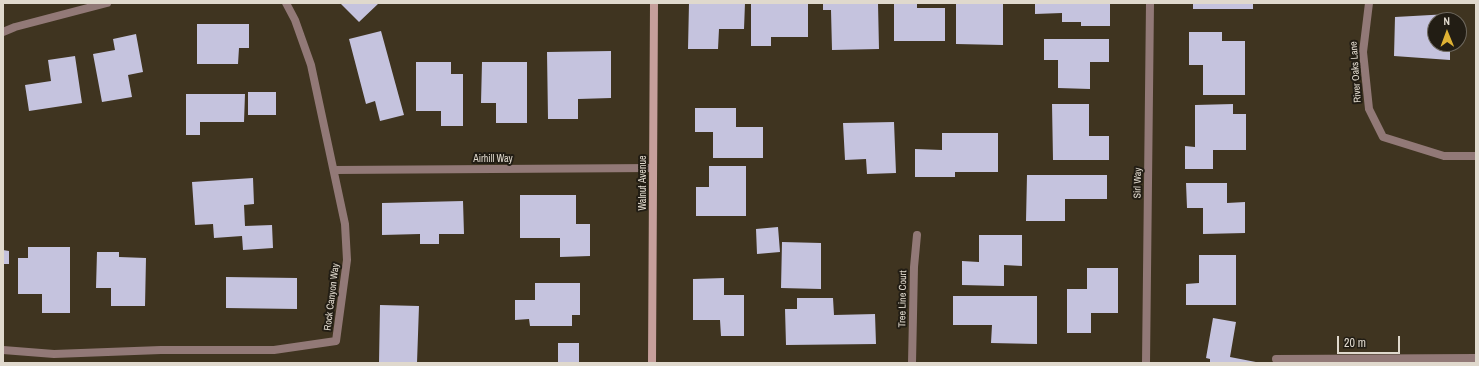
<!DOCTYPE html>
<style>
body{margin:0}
#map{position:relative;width:1479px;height:366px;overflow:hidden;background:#3f3420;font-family:"Archivo Narrow",sans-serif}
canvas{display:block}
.frame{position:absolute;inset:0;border:4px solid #e0d9cd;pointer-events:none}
.north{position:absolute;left:1427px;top:12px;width:40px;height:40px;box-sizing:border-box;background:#221d14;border:1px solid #6e685e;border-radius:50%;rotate:359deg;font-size:11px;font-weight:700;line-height:16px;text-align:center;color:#e0d9cd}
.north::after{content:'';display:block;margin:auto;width:14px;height:18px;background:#deb133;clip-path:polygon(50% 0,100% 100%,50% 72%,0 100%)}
.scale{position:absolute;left:1337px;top:336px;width:63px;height:18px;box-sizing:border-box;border:2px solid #e0d9cd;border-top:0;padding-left:5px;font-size:12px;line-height:14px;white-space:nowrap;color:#e0d9cd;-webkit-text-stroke:3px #221d14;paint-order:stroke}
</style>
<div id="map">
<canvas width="1479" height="366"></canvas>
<div class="frame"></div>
<div class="north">N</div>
<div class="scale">20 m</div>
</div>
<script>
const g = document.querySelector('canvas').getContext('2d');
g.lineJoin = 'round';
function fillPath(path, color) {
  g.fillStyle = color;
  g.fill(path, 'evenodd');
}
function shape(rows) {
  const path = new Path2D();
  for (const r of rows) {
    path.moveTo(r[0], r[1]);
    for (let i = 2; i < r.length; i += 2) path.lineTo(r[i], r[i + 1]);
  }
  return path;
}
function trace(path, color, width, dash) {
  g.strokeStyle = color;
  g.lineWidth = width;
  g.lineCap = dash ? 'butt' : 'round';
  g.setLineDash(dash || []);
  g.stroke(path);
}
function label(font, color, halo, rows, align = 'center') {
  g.font = font + ' "Archivo Narrow",sans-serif';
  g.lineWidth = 4;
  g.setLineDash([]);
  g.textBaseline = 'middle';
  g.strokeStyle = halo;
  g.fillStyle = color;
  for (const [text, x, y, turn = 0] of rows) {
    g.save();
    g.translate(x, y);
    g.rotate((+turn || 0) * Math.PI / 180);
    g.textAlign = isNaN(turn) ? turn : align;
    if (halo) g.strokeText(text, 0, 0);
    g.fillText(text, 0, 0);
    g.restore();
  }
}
const building = shape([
 [342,3,379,3,359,22,341,4],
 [689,3,745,3,744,29,719,29,718,49,688,49],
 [781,3,808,3,808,37,771,37,771,46,751,46,751,4,781,4],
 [823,3,878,3,879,49,832,50,831,10,823,10],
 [894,3,917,3,917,8,945,8,945,41,894,41],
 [956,3,1003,3,1003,45,956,44],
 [1035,3,1110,3,1110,26,1081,26,1081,22,1062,22,1062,13,1035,14],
 [1193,3,1253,3,1253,9,1193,9],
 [1449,14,1449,20,1435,20,1435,44,1450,44,1450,60,1394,56,1395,17],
 [197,24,249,24,249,48,239,48,238,64,197,64],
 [381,31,404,115,380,121,375,101,366,104,349,39],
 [1189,32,1222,32,1222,41,1245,41,1245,95,1203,95,1203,65,1189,65],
 [136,34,143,72,128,75,132,97,102,102,93,54,115,50,113,39],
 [1044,39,1109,39,1109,62,1090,62,1090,89,1058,88,1058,60,1044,60],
 [611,51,611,98,578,99,578,119,548,119,547,52],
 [75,56,82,103,29,111,25,85,51,81,48,60],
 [416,62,451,62,451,74,463,74,463,126,441,126,441,111,416,111],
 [482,62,527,62,527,123,496,123,496,103,481,103],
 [248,92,276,92,276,115,248,115],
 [186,94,245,94,244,122,200,122,200,135,186,135],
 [1052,104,1089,104,1089,136,1109,136,1109,160,1053,160],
 [1233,104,1233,114,1246,114,1246,150,1213,150,1213,169,1185,169,1185,146,1195,147,1195,105],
 [695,108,736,108,736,127,763,127,763,158,713,158,713,132,695,132],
 [894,122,896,173,867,174,866,159,845,160,843,123],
 [942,133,998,133,998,172,955,172,955,177,915,177,915,149,942,150],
 [709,166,746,166,746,216,696,216,696,187,709,187],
 [1027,175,1107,175,1107,199,1065,199,1065,221,1026,221],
 [253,178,254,204,244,205,245,226,272,225,273,248,243,250,242,236,214,238,213,224,195,225,192,182],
 [1186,183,1227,183,1227,203,1245,202,1245,233,1203,234,1203,208,1187,208],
 [520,195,576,195,576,224,590,224,590,256,560,257,560,238,520,238],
 [463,201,464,234,439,234,439,244,420,244,420,234,382,235,382,203],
 [778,227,780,252,757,254,756,229],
 [979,235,1022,235,1022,266,1004,265,1004,286,962,285,962,261,979,262],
 [782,242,821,243,821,289,781,288],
 [28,247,70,247,70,313,42,313,42,294,18,294,18,258,28,258],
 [3,250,9,251,9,264,3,264],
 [97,252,119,252,119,257,146,258,145,306,111,306,111,288,96,288],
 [1199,255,1236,255,1236,305,1186,305,1186,284,1199,283],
 [1087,268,1118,268,1118,313,1091,313,1091,333,1067,333,1067,289,1087,289],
 [226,277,297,278,297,309,226,308],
 [724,278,724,295,744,295,744,336,721,336,720,320,693,320,693,279],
 [535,283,580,283,580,315,572,315,572,326,530,326,529,319,515,320,515,300,535,300],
 [953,296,1037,296,1037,344,991,343,992,325,953,325],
 [797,298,833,298,834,315,875,314,876,344,786,345,785,309,797,309],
 [380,305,419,306,417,363,379,363],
 [1213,318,1236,322,1230,357,1261,363,1210,363,1210,359,1206,358],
 [558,343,579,343,579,363,558,363]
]);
const street = shape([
 [1369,3,1363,52,1369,109,1383,137,1444,156,1476,156],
 [3,32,15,27,107,3],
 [334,170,653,168],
 [3,350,54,354,161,350,274,350,336,341,347,260,345,224,311,65,295,20,286,3],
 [1276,359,1476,358],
 [912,363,914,267,917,235],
 [1146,363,1150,3]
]);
const secondary = shape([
 [652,363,654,3]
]);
const streetNames = [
 ["River Oaks Lane",1356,72,-94],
 ["Airhill Way",493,159],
 ["Walnut Avenue",643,183,-90],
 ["Sirl Way",1138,183,-89],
 ["Rock Canyon Way",332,297,-83],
 ["Tree Line Court",903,299,-89]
];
fillPath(building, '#c5c3de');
trace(street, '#927977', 8);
trace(secondary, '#c69f9b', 8);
label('10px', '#e0d9cd', '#221d14', streetNames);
</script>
